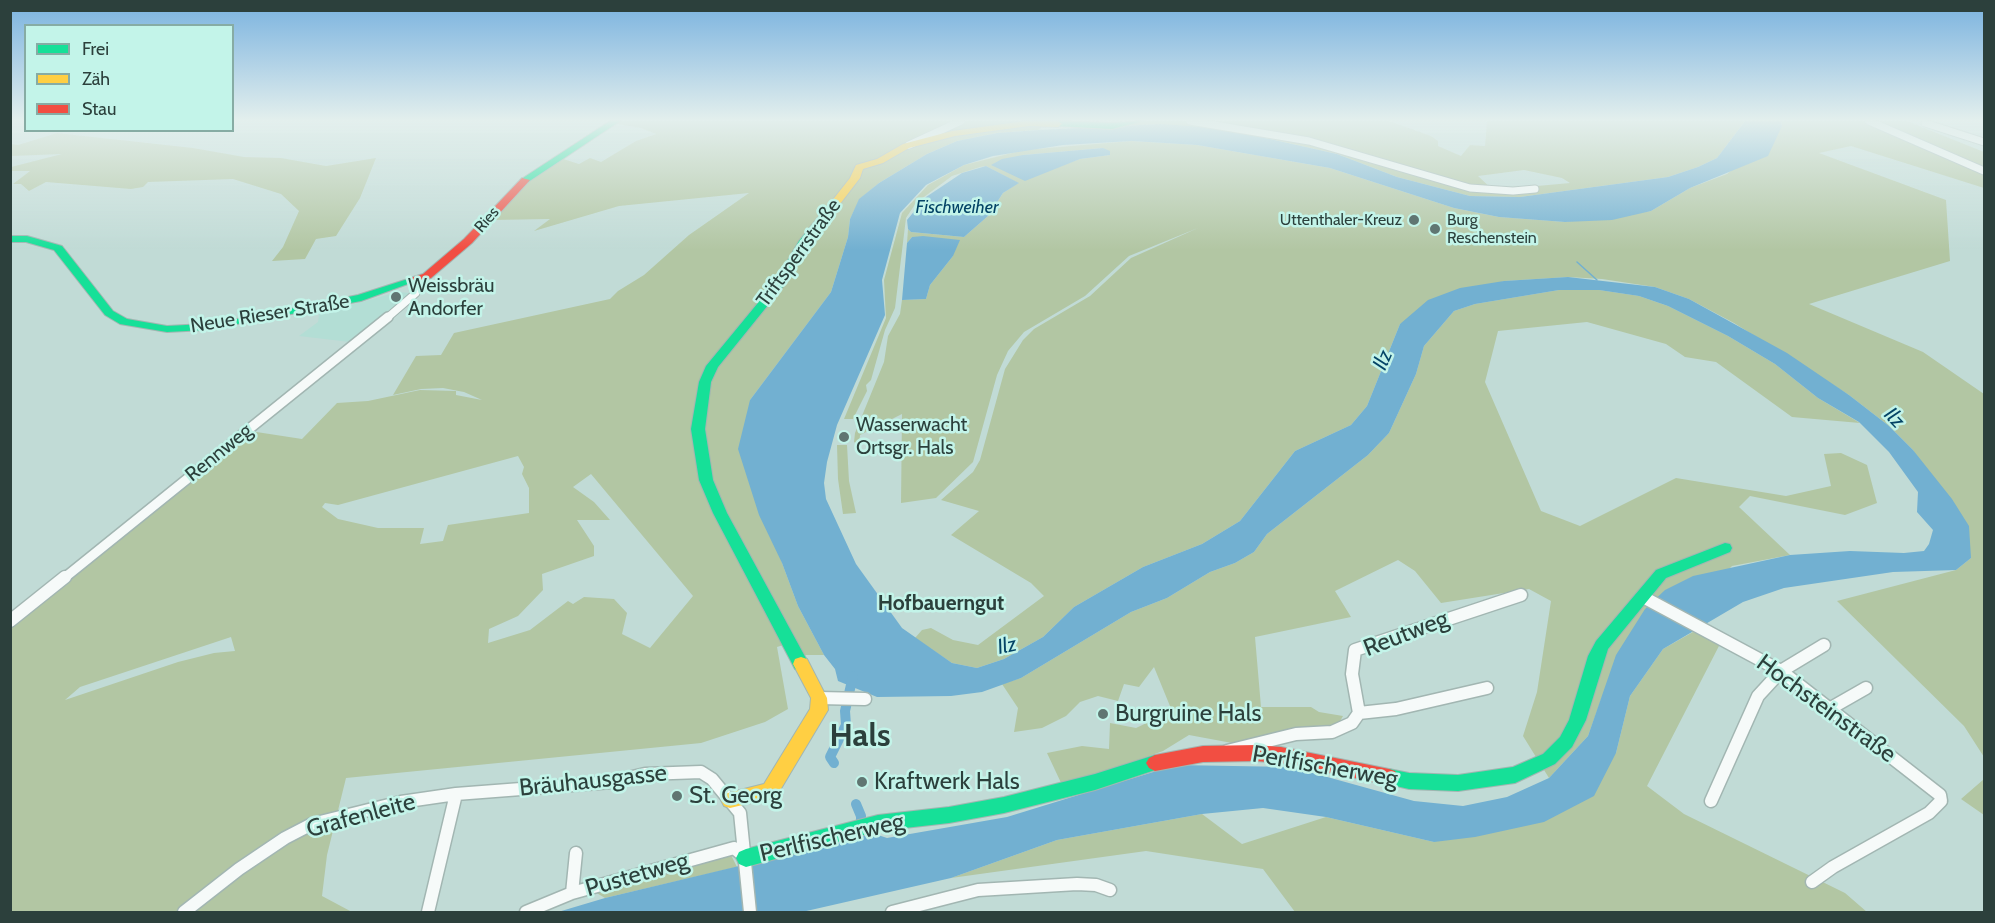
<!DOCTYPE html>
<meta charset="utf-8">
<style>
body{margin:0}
#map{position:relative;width:1995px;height:923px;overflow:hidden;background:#c1dbd6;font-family:Cabin,sans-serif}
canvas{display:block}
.frame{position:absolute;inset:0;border:12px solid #2c403c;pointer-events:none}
.legend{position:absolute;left:24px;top:24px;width:210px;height:108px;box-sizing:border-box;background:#c3f4e9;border:2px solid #87aca4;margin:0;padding:8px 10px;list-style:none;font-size:18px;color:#2c403c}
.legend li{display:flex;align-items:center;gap:12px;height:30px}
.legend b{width:30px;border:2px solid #87aca4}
</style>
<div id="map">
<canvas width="1995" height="923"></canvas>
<div class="frame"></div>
<ul class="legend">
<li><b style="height:8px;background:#16e098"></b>Frei</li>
<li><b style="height:8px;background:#ffcf43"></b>Zäh</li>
<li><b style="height:8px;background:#f24e42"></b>Stau</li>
</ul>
</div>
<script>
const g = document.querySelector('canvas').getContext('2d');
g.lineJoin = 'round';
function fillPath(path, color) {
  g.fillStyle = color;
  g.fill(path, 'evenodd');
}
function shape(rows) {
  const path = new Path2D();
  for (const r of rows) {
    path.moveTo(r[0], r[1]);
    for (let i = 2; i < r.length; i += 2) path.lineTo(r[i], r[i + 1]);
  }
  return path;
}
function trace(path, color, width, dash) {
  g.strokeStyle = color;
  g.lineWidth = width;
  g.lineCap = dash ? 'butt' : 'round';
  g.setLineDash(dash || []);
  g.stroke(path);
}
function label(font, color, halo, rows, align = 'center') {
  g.font = font + ' Cabin,sans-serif';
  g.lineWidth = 5;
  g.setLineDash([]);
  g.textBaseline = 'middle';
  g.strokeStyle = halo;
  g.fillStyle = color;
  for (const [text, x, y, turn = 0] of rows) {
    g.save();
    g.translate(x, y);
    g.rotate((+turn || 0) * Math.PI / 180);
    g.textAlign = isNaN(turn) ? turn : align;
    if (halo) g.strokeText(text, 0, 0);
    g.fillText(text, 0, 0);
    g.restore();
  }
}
const built = shape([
 [398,292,411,293,350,342,299,336,318,322,319,314]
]);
const green = shape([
 [616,121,1045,121,1048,123,1038,130,997,133,957,141,927,154,879,183,860,199,850,219,848,237,831,292,750,400,782,563,798,606,824,655,802,655,796,641,777,647,788,709,765,722,701,743,346,778,327,855,322,896,352,912,11,912,11,624,250,431,302,439,337,403,368,401,420,390,456,391,456,395,482,400,464,392,443,388,421,389,393,395,416,356,441,355,454,333,610,299,618,291,644,275,689,235,749,193,619,206,534,231,550,219,491,220,505,198,557,157,579,164,590,158,601,162,636,141,656,134,641,128,613,123],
 [518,456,524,467,522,474,529,488,529,513,448,525,443,541,420,544,424,528,378,528,338,519,322,507,325,503,338,505],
 [591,474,693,596,650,648,622,634,627,613,614,599,584,597,573,604,568,601,530,630,488,643,489,629,518,616,543,590,542,574,594,556,594,546,577,520,610,520,594,502,573,487],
 [231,637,235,651,214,653,178,662,65,700,80,687],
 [1130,121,1389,121,1431,136,1438,141,1438,146,1461,156,1470,145,1485,146,1487,121,1745,121,1717,158,1698,167,1668,177,1520,197,1470,196,1397,177,1337,154,1243,133,1160,124,1122,126],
 [1524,170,1562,178,1570,183,1493,190,1478,176],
 [1781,121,1907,121,1984,152,1984,188,1851,146,1819,153,1946,200,1950,261,1809,304,1923,352,1984,394,1984,757,1964,726,1837,601,1956,570,1971,558,1913,450,1889,426,1849,395,1734,323,1689,299,1655,287,1602,279,1568,277,1504,281,1400,324,1367,406,1351,425,1295,451,1240,521,1202,544,1143,567,1074,607,1043,637,1004,659,977,668,952,663,915,638,922,630,931,628,953,640,978,645,1044,596,1031,583,951,535,979,511,941,500,973,472,980,460,1005,369,1023,340,1034,329,1090,296,1131,258,1198,228,1129,256,1085,296,1024,332,1008,351,997,375,973,462,936,498,901,503,902,414,860,435,859,445,854,442,855,433,884,362,888,336,900,314,902,300,926,299,930,285,953,256,912,237,907,243,908,229,911,232,964,237,988,216,1003,193,1018,183,986,166,980,167,952,176,916,203,906,218,895,308,885,330,871,380,866,385,867,391,853,419,844,419,886,318,884,280,902,213,928,185,964,165,1024,150,1131,141,1197,145,1330,168,1454,208,1499,217,1565,222,1651,211,1690,188,1727,174,1782,126],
 [1103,148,1110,155,1080,159,1053,168,1023,155],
 [57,133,193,148,244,157,281,158,326,166,376,158,360,198,336,236,316,239,305,259,272,261,283,247,299,211,281,194,233,179,148,182,143,187,131,189,46,182,29,191,21,184,13,184,30,171,11,171,11,167,62,154,11,156,11,144,18,145],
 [1559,290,1599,290,1639,296,1668,306,1728,336,1775,364,1818,398,1860,423,1792,417,1716,362,1685,357,1666,344,1587,322,1498,331,1485,382,1541,511,1580,526,1676,478,1786,496,1831,486,1824,454,1841,453,1867,465,1877,503,1845,515,1750,496,1739,507,1790,555,1732,566,1602,697,1588,736,1549,778,1523,736,1537,692,1551,601,1529,589,1441,603,1415,571,1398,560,1335,591,1351,617,1255,637,1261,707,1311,707,1319,712,1343,716,1336,728,1286,732,1232,743,1189,735,1163,751,1063,787,1047,753,1082,746,1109,749,1110,723,1136,728,1172,711,1154,667,1139,687,1124,684,1118,701,1098,696,1080,702,1066,716,1042,728,1014,732,1018,708,1002,684,1021,678,1131,612,1167,598,1210,572,1235,563,1254,552,1267,534,1368,455,1389,433,1416,374,1424,346,1454,311,1475,304],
 [837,445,847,445,849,481,856,513,843,514,838,479],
 [1693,632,1720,644,1647,786,1684,814,1845,893,1867,912,1295,912,1263,869,1146,851,951,878,1057,840,1202,814,1242,844,1326,817,1434,842,1616,753,1630,696,1663,649],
 [1984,779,1984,815,1961,799],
 [731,855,737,867,605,898,590,889]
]);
const water = shape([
 [1745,121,1781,121,1782,126,1768,156,1690,188,1651,211,1612,220,1565,222,1499,217,1454,208,1330,168,1197,145,1132,141,1063,145,993,156,964,165,926,185,900,213,882,280,885,315,837,425,827,462,824,483,826,499,856,564,902,628,952,663,977,668,1004,659,1043,637,1074,607,1143,567,1202,544,1240,521,1295,451,1351,425,1367,406,1400,324,1428,300,1460,288,1504,281,1568,277,1655,287,1689,299,1787,353,1849,395,1889,426,1913,450,1952,499,1969,526,1971,558,1956,570,1893,572,1784,588,1743,602,1663,649,1630,696,1616,753,1594,796,1544,822,1475,837,1434,842,1326,817,1263,808,1202,814,1057,840,951,878,802,912,558,912,605,898,848,840,852,830,872,826,875,834,887,838,1007,817,1176,765,1291,767,1414,801,1463,806,1507,797,1549,778,1588,736,1616,655,1645,609,1665,590,1693,576,1790,555,1850,551,1904,553,1924,551,1929,544,1933,530,1917,512,1918,492,1889,452,1859,422,1818,398,1775,364,1728,336,1668,306,1639,296,1599,290,1559,290,1475,304,1454,311,1424,346,1416,374,1389,433,1368,455,1267,534,1254,552,1235,563,1210,572,1167,598,1131,612,1021,678,982,692,951,696,877,697,838,681,835,669,824,655,798,606,782,563,759,515,738,449,750,400,831,292,848,237,850,219,859,199,879,183,927,154,957,141,997,133,1038,130,1160,124,1202,127,1243,133,1337,154,1397,177,1470,196,1520,197,1668,177,1698,167,1717,158],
 [1103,148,1110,151,1110,155,1080,159,1025,181,991,165,1002,159,1023,155],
 [986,166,1019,183,1003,193,988,216,964,237,911,232,908,229,907,220,926,197,962,173],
 [923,236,960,240,953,256,930,285,926,299,902,300,907,243,912,237]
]);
const stream = shape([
 [1577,262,1597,280]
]);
const canal = shape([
 [834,763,830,757,846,725,845,711,853,676],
 [856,804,861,816,861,829]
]);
const streetFar2 = shape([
 [1190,121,1309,141,1470,188,1513,191,1535,189],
 [1869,121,1984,171],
 [1925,123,1984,142],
 [909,145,961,121],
 [387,318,416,293,418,280]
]);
const streetFar1 = shape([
 [63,579,388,317]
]);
const street = shape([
 [1643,597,1781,671,1940,795,1941,801,1929,813,1833,867,1812,882],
 [10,621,65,577],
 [819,698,865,699],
 [1831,708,1866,688],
 [1359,713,1396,709,1487,688],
 [1227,751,1296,734,1332,732,1352,723,1359,713,1352,674,1355,650,1521,595],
 [1711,801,1758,696,1781,671,1824,645],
 [572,893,576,853],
 [184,912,239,869,285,838,312,824,401,802,456,794,612,782,645,774,701,772,712,779,740,813,750,912],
 [428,912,456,794],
 [526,912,572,893,734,848,746,858],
 [892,912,978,890,1077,884,1096,885,1110,890]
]);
const fast = shape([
 [610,121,620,121,528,182,520,180,610,121],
 [1058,121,1112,123,1143,121,1112,129,1055,126,1055,122,1058,121],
 [829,208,834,211,808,244,785,284,718,367,711,382,705,429,713,480,727,513,809,664,807,669,801,671,795,669,713,513,699,480,691,429,699,382,706,366,776,281,799,241,825,209,829,208],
 [10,236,27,236,62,246,113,311,127,319,167,326,205,324,255,316,358,295,411,278,416,281,361,301,205,330,167,332,120,324,105,315,54,250,26,242,10,242,10,236],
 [1725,543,1730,544,1732,548,1730,552,1666,578,1608,649,1586,720,1572,747,1555,764,1515,783,1458,791,1409,789,1383,783,1380,777,1383,771,1389,769,1409,773,1458,775,1513,767,1543,754,1560,737,1569,720,1588,656,1596,641,1656,570,1725,543],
 [1155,755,1161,758,1164,763,1161,768,1095,790,1004,813,949,823,878,831,746,867,739,864,736,858,739,852,746,849,878,815,949,807,1004,797,1095,774,1155,755]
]);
const slow = shape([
 [1025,121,1058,121,1062,124,1058,127,1029,126,955,136,909,148,883,163,863,169,860,178,833,213,829,214,824,211,850,178,856,165,877,159,903,144,952,131,1025,121],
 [801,657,807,659,827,698,828,710,825,715,776,797,730,808,724,806,721,800,724,794,764,784,810,709,811,698,793,664,795,659,801,657]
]);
const jam = shape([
 [522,178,530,180,472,243,431,278,411,284,407,283,407,279,423,274,464,239,522,178],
 [1256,745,1281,747,1389,769,1395,771,1398,777,1395,783,1389,785,1281,763,1256,761,1203,762,1155,771,1149,768,1146,763,1149,758,1155,755,1203,746,1256,745]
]);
const markers = [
 [1414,220,6,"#607672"],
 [1435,229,6,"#607672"],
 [396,297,6,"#607672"],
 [844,437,6,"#607672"],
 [1103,714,6,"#607672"],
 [862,782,6,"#607672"],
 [677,796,6,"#607672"]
];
const farStreetnames = [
 ["Ries",487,220,-49]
];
const farPoinames = [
 ["Uttenthaler-Kreuz",1402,220],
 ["Burg",1447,220,"left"],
 ["Reschenstein",1447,238,"left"]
];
const farWaternames = [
 ["Fischweiher",957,208]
];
const streetNames = [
 ["Triftsperrstraße",799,253,-54],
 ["Neue Rieser Straße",270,314,-9],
 ["Rennweg",219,453,-39]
];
const poiNames = [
 ["Weissbräu",408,286],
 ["Andorfer",408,309],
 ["Wasserwacht",856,425],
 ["Ortsgr. Hals",856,448]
];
const waterNames = [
 ["Ilz",1383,360,-67],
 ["Ilz",1894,418,46],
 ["Ilz",1007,646,-12]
];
const neighbourhoodNames = [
 ["Hofbauerngut",941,604]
];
const nearStreetnames = [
 ["Reutweg",1406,634,-21],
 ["Hochsteinstraße",1826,709,36],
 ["Perlfischerweg",1325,767,10],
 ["Bräuhausgasse",593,781,-6],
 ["Grafenleite",361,816,-15],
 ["Perlfischerweg",832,838,-13],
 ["Pustetweg",637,875,-16]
];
const nearPoinames = [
 ["Burgruine Hals",1115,714],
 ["Kraftwerk Hals",874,782],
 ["St. Georg",689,796]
];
const nearDistrictnames = [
 ["Hals",860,737]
];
fillPath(built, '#b3ded5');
fillPath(green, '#b2c6a3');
fillPath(water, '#72b0d1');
trace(stream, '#72b0d1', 1.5);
trace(canal, '#72b0d1', 10);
trace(streetFar2, '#a2b6b2', 9);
trace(streetFar1, '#a2b6b2', 12);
trace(street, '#a2b6b2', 15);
trace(fast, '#a2b6b2', 2);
trace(slow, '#a2b6b2', 2);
trace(jam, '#a2b6b2', 2);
trace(streetFar2, '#f6faf9', 7);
trace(streetFar1, '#f6faf9', 9);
trace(street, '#f6faf9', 12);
fillPath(fast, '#16e098');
fillPath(slow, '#ffcf43');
fillPath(jam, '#f24e42');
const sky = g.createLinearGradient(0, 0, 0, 250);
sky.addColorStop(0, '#79b2df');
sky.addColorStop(0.48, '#e3efed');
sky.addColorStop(1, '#e3efed00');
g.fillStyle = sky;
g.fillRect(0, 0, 1995, 250);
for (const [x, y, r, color] of markers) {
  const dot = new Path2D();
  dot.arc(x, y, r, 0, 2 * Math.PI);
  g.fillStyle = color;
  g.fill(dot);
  trace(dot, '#c3f4e9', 2);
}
label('16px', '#2c403c', '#c3f4e9', farStreetnames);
label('16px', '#2c403c', '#c3f4e9', farPoinames, 'right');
label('italic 18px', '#044466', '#c3f4e9', farWaternames);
label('20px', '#2c403c', '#c3f4e9', streetNames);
label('20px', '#2c403c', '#c3f4e9', poiNames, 'left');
label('italic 21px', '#044466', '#c3f4e9', waterNames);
label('bold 21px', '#2c403c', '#c3f4e9', neighbourhoodNames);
label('24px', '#2c403c', '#c3f4e9', nearStreetnames);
label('24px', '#2c403c', '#c3f4e9', nearPoinames, 'left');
label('bold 32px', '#2c403c', '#c3f4e9', nearDistrictnames);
</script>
